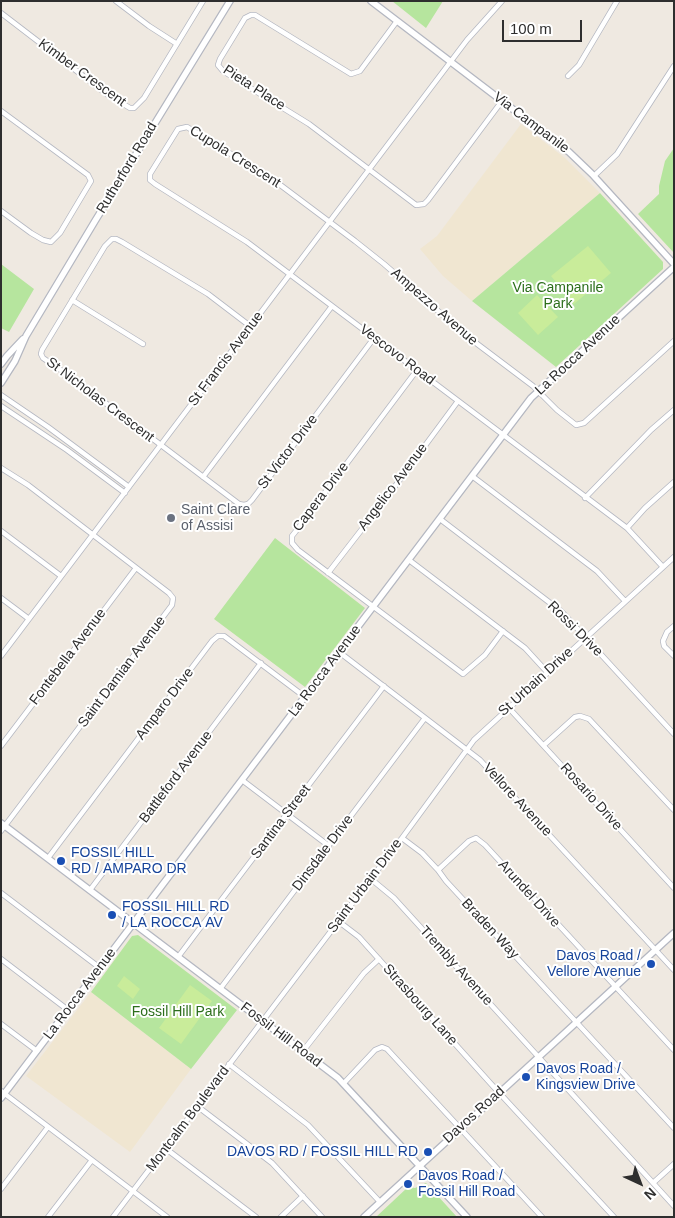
<!DOCTYPE html>
<style>
body{margin:0}
#map{position:relative;width:675px;height:1218px;overflow:hidden;background:#efe9e1;font-family:Helvetica,sans-serif}
canvas{display:block}
.frame{position:absolute;inset:0;border:2px solid #2e2e2e;pointer-events:none}
.north{position:absolute;left:615px;top:1158px;width:50px;height:50px;-webkit-text-stroke:4px #fff;paint-order:stroke;rotate:137deg;font-size:14px;font-weight:700;line-height:20px;text-align:center;color:#2e2e2e}
.north::after{content:'';display:block;margin:auto;width:18px;height:22px;background:#2e2e2e;clip-path:polygon(50% 0,100% 100%,50% 72%,0 100%)}
.scale{position:absolute;left:502px;top:20px;width:80px;height:22px;box-sizing:border-box;border:2px solid #2e2e2e;border-top:0;padding-left:6px;font-size:15px;line-height:18px;white-space:nowrap;color:#2e2e2e;-webkit-text-stroke:4px #fff;paint-order:stroke}
</style>
<div id="map">
<canvas width="675" height="1218"></canvas>
<div class="frame"></div>
<div class="north">N</div>
<div class="scale">100 m</div>
</div>
<script>
const g = document.querySelector('canvas').getContext('2d');
g.lineJoin = 'round';
function fillPath(path, color) {
  g.fillStyle = color;
  g.fill(path, 'evenodd');
}
function shape(rows) {
  const path = new Path2D();
  for (const r of rows) {
    path.moveTo(r[0], r[1]);
    for (let i = 2; i < r.length; i += 2) path.lineTo(r[i], r[i + 1]);
  }
  return path;
}
function trace(path, color, width, dash) {
  g.strokeStyle = color;
  g.lineWidth = width;
  g.lineCap = dash ? 'butt' : 'round';
  g.setLineDash(dash || []);
  g.stroke(path);
}
function label(font, color, halo, rows, align = 'center') {
  g.font = font + ' Helvetica,sans-serif';
  g.lineWidth = 4;
  g.setLineDash([]);
  g.textBaseline = 'middle';
  g.strokeStyle = halo;
  g.fillStyle = color;
  for (const [text, x, y, turn = 0] of rows) {
    g.save();
    g.translate(x, y);
    g.rotate((+turn || 0) * Math.PI / 180);
    g.textAlign = isNaN(turn) ? turn : align;
    if (halo) g.strokeText(text, 0, 0);
    g.fillText(text, 0, 0);
    g.restore();
  }
}
const education = shape([
 [521,124,565,158,600,193,472,301,443,276,420,249,437,236],
 [91,992,191,1069,130,1152,26,1076]
]);
const green = shape([
 [392,1,443,1,426,28],
 [674,148,674,253,638,214,659,194,659,186,665,161],
 [600,193,663,262,663,269,556,367,472,301],
 [1,264,34,289,9,332,1,328],
 [275,538,365,608,305,687,214,619],
 [138,935,237,1010,191,1069,91,992,132,936],
 [426,1183,457,1217,376,1217,408,1187,415,1188]
]);
const pitch = shape([
 [588,246,611,273,574,304,551,276],
 [537,295,558,317,538,335,518,313],
 [124,976,140,989,133,999,117,986],
 [190,985,212,1001,181,1044,159,1028]
]);
const street = shape([
 [116,1,149,26,177,44],
 [1,13,108,95,130,108,134,108,144,98,203,1],
 [397,21,360,71,351,74,255,15,251,15,245,18,220,59,218,65,223,71,309,124,416,205,424,204,428,200,502,101],
 [568,76,579,65,617,1],
 [1,111,88,175,91,181,60,233,51,242,43,240,31,233,1,211],
 [594,176,617,154,674,66],
 [72,300,143,344],
 [250,326,208,294,122,242,116,239,112,239,105,246,42,350,41,354,43,358,71,377,239,504,244,505,248,504,252,500,374,338],
 [417,370,296,531,292,536,292,543,298,550,463,674,485,655,503,631],
 [1,395,48,427,129,487],
 [1,406,67,450,125,493],
 [1,468,28,485,169,593,173,598,172,605,1,831],
 [472,476,597,571,625,601],
 [203,477,332,306],
 [585,498,651,430,674,410],
 [440,519,562,612,674,734],
 [627,528,645,508,674,482],
 [1,531,61,576],
 [409,560,525,648,547,672],
 [663,567,627,528,247,242,155,184,150,180,150,174,178,129,187,127,275,181,355,241,384,264,468,337,533,386,557,410,576,425,584,423,674,341],
 [328,573,390,493,458,401],
 [1,598,29,619],
 [674,626,667,632,663,641,664,646,674,656],
 [339,652,480,760,674,970],
 [1,656,467,40,502,1],
 [508,707,674,888],
 [544,745,575,717,580,716,589,719,674,810],
 [1,746,136,568],
 [242,780,329,846],
 [402,838,422,853,438,870,446,881,674,1128],
 [48,858,212,641,218,636,224,636,305,697],
 [438,870,469,841,476,838,485,845,674,1050],
 [371,879,394,898,674,1206],
 [90,890,261,663],
 [1,893,100,968],
 [338,921,359,937,492,1085,614,1217],
 [178,957,384,686],
 [1,959,68,1010],
 [220,989,425,718],
 [1,1024,37,1051],
 [303,1051,364,973,379,959],
 [229,1064,308,1125,380,1202],
 [344,1083,375,1050,382,1047,387,1049,542,1217],
 [1,1091,167,1217],
 [197,1106,272,1163,322,1217],
 [165,1148,256,1217],
 [653,1183,674,1164],
 [1,1189,48,1127],
 [48,1217,92,1160],
 [113,1217,402,838,474,740,674,557],
 [281,1217,303,1196]
]);
const secondary = shape([
 [371,1,569,152,592,174,674,264],
 [1,364,7,356,23,339],
 [1,383,15,361,26,336,95,221,230,1],
 [1,823,338,1078,467,1217],
 [1,1098,531,398,674,267],
 [364,1217,674,933]
]);
const markers = [
 [171,518,5,"#6b7280"],
 [61,861,5,"#1a4fb4"],
 [112,915,5,"#1a4fb4"],
 [651,964,5,"#1a4fb4"],
 [526,1077,5,"#1a4fb4"],
 [428,1152,5,"#1a4fb4"],
 [408,1184,5,"#1a4fb4"]
];
const streetNames = [
 ["Kimber Crescent",82,73,36],
 ["Pieta Place",254,88,33],
 ["Via Campanile",531,123,37],
 ["Cupola Crescent",235,157,32],
 ["Rutherford Road",127,168,-59],
 ["Ampezzo Avenue",434,307,41],
 ["Vescovo Road",397,355,37],
 ["La Rocca Avenue",578,355,-43],
 ["St Francis Avenue",226,359,-53],
 ["St Nicholas Crescent",100,400,37],
 ["St Victor Drive",288,452,-53],
 ["Angelico Avenue",393,487,-53],
 ["Capera Drive",321,497,-53],
 ["Rossi Drive",575,629,45],
 ["Fontebella Avenue",68,657,-53],
 ["La Rocca Avenue",325,671,-53],
 ["Saint Damian Avenue",122,672,-53],
 ["St Urbain Drive",536,682,-42],
 ["Amparo Drive",165,704,-53],
 ["Battleford Avenue",176,777,-53],
 ["Rosario Drive",591,797,48],
 ["Vellore Avenue",517,800,47],
 ["Santina Street",281,822,-53],
 ["Dinsdale Drive",323,853,-53],
 ["Saint Urbain Drive",365,886,-53],
 ["Arundel Drive",529,894,48],
 ["Braden Way",490,929,47],
 ["Trembly Avenue",456,966,48],
 ["La Rocca Avenue",80,994,-53],
 ["Strasbourg Lane",420,1005,48],
 ["Fossil Hill Road",281,1035,37],
 ["Davos Road",474,1115,-42],
 ["Montcalm Boulevard",188,1119,-53]
];
const parkNames = [
 ["Via Campanile",558,288],
 ["Park",558,304],
 ["Fossil Hill Park",178,1012]
];
const worshipNames = [
 ["Saint Clare",181,510],
 ["of Assisi",181,526]
];
const transitNames = [
 ["FOSSIL HILL",71,853],
 ["RD / AMPARO DR",71,869],
 ["FOSSIL HILL RD",122,907],
 ["/ LA ROCCA AV",122,923],
 ["Davos Road /",641,956,"right"],
 ["Vellore Avenue",641,972,"right"],
 ["Davos Road /",536,1069],
 ["Kingsview Drive",536,1085],
 ["DAVOS RD / FOSSIL HILL RD",418,1152,"right"],
 ["Davos Road /",418,1176],
 ["Fossil Hill Road",418,1192]
];
fillPath(education, '#f0e6d1');
fillPath(green, '#b6e59e');
fillPath(pitch, '#c9ec9a');
trace(street, '#b4b7c1', 6);
trace(secondary, '#b4b7c1', 8);
trace(street, '#fff', 4.5);
trace(secondary, '#fff', 5.5);
for (const [x, y, r, color] of markers) {
  const dot = new Path2D();
  dot.arc(x, y, r, 0, 2 * Math.PI);
  g.fillStyle = color;
  g.fill(dot);
  trace(dot, '#fff', 2);
}
label('14px', '#2e2e2e', '#fff', streetNames);
label('14px', '#2c6e1b', '#fff', parkNames);
label('14px', '#5b616d', '#fff', worshipNames, 'left');
label('14px', '#164399', '#fff', transitNames, 'left');
</script>
